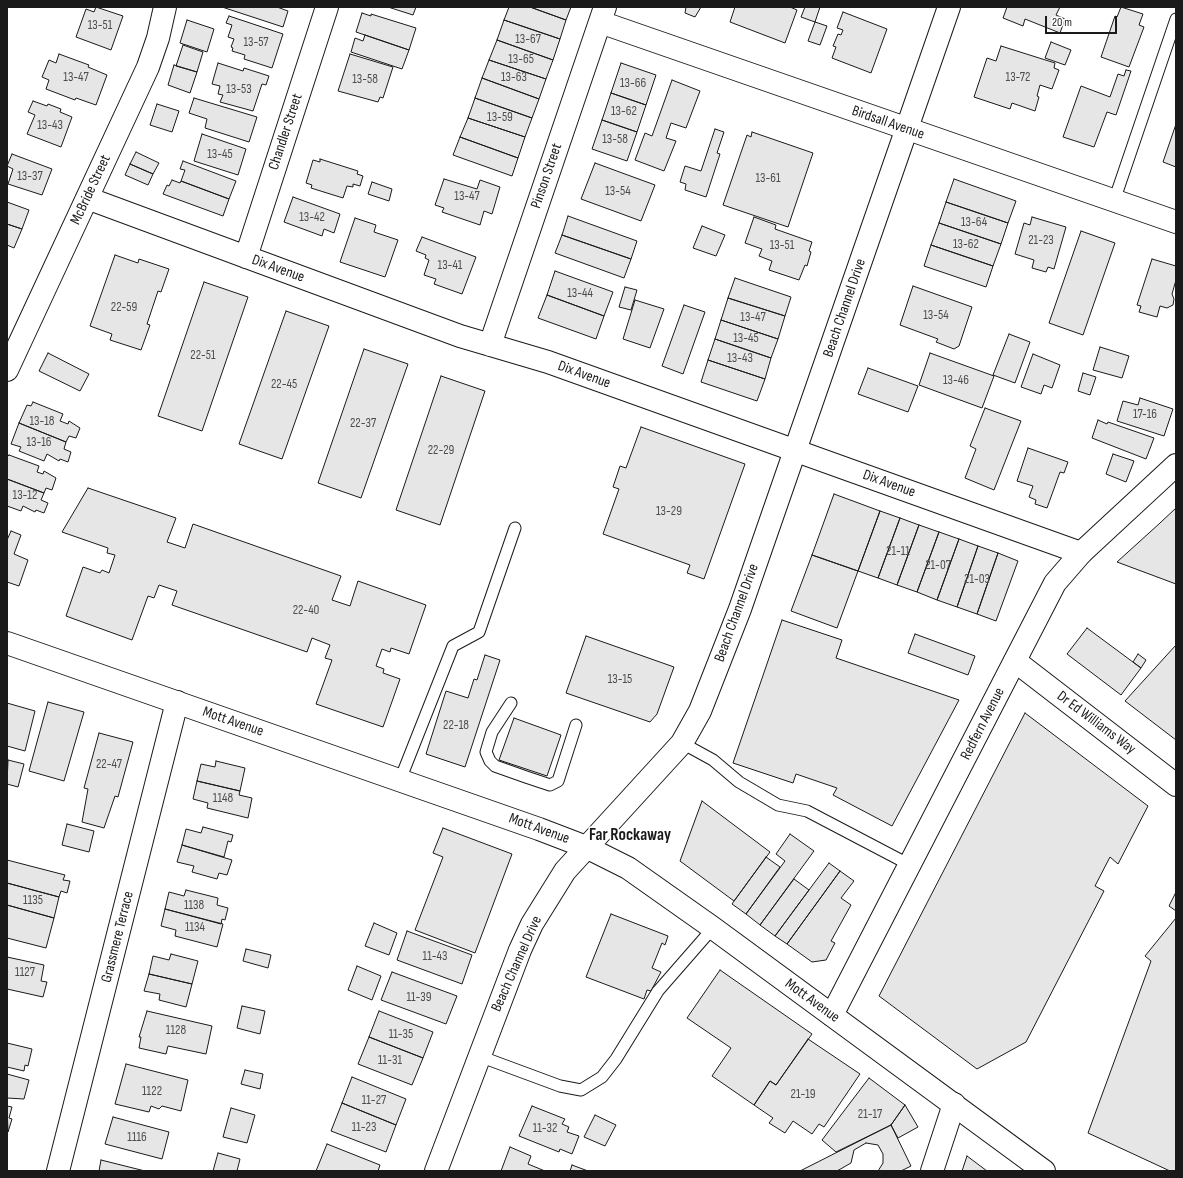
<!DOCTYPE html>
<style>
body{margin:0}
#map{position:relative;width:1183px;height:1178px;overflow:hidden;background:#fff;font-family:"Sofia Sans Condensed",sans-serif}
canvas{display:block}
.frame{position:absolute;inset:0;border:8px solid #1a1a1a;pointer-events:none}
.scale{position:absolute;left:1045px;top:16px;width:72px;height:18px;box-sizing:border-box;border:2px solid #1a1a1a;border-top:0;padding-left:5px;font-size:12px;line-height:14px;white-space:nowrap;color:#1a1a1a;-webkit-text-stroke:3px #fff;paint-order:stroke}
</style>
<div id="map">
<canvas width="1183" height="1178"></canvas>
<div class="frame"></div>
<div class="scale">20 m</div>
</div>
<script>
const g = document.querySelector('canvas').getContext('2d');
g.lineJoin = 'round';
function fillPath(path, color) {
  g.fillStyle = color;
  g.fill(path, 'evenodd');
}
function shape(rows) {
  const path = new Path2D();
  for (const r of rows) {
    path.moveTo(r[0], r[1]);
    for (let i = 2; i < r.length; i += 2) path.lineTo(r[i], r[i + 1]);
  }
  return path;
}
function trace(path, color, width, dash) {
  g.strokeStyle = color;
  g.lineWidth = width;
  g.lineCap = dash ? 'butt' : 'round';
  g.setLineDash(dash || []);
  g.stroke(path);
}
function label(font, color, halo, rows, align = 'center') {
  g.font = font + ' "Sofia Sans Condensed",sans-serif';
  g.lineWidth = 3;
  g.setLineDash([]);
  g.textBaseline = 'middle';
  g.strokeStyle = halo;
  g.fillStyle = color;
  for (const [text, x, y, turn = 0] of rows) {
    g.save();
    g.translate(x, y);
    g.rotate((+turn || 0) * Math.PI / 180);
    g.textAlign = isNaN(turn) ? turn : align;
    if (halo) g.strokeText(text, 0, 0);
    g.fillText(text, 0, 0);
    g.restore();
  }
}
const building = shape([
 [96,7,123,16,111,50,76,37,86,9,94,12,96,7],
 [222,7,277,7,288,11,283,27,222,7],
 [388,7,416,7,413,15,388,7],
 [509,7,530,7,566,20,560,39,504,20,509,7],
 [530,7,571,7,566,20,530,7],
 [686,7,701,7,695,17,685,13,686,7],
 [735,7,790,7,797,10,785,43,730,22,735,7],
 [805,7,820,7,815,22,801,17,805,7],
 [1007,7,1060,7,1056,15,1065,19,1060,33,1025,19,1023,26,1003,18,1007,7],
 [1121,7,1143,14,1139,25,1144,27,1129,67,1101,57,1115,16,1117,17,1121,7],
 [843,12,887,29,871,73,832,58,836,47,833,46,838,34,841,35,843,30,837,28,843,12],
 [362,13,371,16,371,14,416,28,409,50,356,32,362,13],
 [229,16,283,34,272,68,244,59,245,55,232,51,233,48,231,47,234,39,228,37,232,25,226,23,229,16],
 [187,20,214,29,207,52,180,43,187,20],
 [504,20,560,39,553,60,497,40,504,20],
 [815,22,827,26,820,45,808,41,815,22],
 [365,35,409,50,402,69,351,52,355,38,363,41,365,35],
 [497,40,553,60,546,79,489,60,497,40],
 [1051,42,1071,50,1065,65,1045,58,1051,42],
 [183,45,203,52,197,72,176,66,183,45],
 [1001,46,1055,63,1054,68,1059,70,1052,89,1040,85,1037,96,1039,97,1035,111,1012,103,1010,109,974,97,987,58,996,61,1001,46],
 [59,54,89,65,88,67,107,75,96,105,76,98,75,100,46,89,49,80,42,77,49,60,56,63,59,54],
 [350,54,393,67,383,98,380,97,378,102,338,91,350,54],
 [489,60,546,79,539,99,482,78,489,60],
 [218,63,243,71,244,68,269,76,266,85,262,84,253,111,220,102,223,95,218,94,220,86,212,84,218,63],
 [621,63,656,75,646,105,611,93,621,63],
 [174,65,197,72,190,93,168,85,174,65],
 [1126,70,1131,71,1116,115,1107,112,1094,147,1063,137,1081,86,1110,97,1118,74,1124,76,1126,70],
 [482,78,539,99,532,118,475,98,482,78],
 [672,80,700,91,686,128,671,123,666,138,676,141,664,171,635,160,645,133,652,136,672,80],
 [611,93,646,105,637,132,602,120,611,93],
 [194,98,257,117,249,142,205,128,207,119,189,113,194,98],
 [475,98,532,118,525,137,468,118,475,98],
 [33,101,47,106,48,104,61,109,60,112,72,117,61,147,27,134,35,115,28,112,33,101],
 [157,104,179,111,172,132,150,125,157,104],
 [468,118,525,137,518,158,460,137,468,118],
 [602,120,637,132,627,161,592,149,602,120],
 [1175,127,1176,128,1176,167,1163,162,1175,127],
 [715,129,724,132,717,153,720,154,706,197,685,190,686,184,680,182,685,166,701,171,715,129],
 [752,132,813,153,788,227,723,205,747,135,751,137,752,132],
 [202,134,246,149,238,175,194,161,202,134],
 [460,137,518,158,512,176,453,155,460,137],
 [136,152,159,163,153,174,130,164,136,152],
 [12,154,52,169,42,195,8,184,13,169,7,166,12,154],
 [320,159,358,171,357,174,363,176,360,186,353,184,353,187,347,186,343,198,311,188,312,185,306,183,313,160,320,162,320,159],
 [183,161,236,181,229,199,181,181,185,170,180,169,183,161],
 [595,163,655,185,641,221,581,199,595,163],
 [130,164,153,174,148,185,125,175,130,164],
 [444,179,477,189,480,180,500,187,492,214,484,211,480,225,442,212,444,208,435,205,444,179],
 [954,179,1016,201,1008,223,946,202,954,179],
 [172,180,180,183,181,181,229,199,223,216,163,194,167,185,169,186,172,180],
 [372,182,392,189,389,201,368,194,372,182],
 [293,197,340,214,334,233,324,229,322,236,284,222,293,197],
 [7,202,29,210,22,229,7,224,7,202],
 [946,202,1008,223,1001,244,939,223,946,202],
 [568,216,637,241,631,259,562,235,568,216],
 [754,217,776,225,775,229,812,242,809,251,811,252,807,266,805,265,799,280,769,270,772,261,759,256,762,249,745,243,754,217],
 [1032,217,1066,227,1054,269,1048,267,1046,272,1032,268,1034,260,1015,254,1024,223,1030,225,1032,217],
 [355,218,376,225,374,232,398,240,385,277,340,262,355,218],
 [939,223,1001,244,993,266,931,245,939,223],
 [7,224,22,229,14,248,7,245,7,224],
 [702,226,725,235,716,256,693,248,702,226],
 [1081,231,1115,243,1083,335,1049,323,1081,231],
 [562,235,631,259,624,278,555,253,562,235],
 [422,237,476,257,462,294,434,284,436,279,424,275,429,260,425,258,426,255,416,251,422,237],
 [931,245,993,266,986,287,924,266,931,245],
 [115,255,138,263,139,259,169,269,161,292,158,291,147,324,150,325,141,350,110,340,112,334,90,326,115,255],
 [1152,259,1176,266,1176,280,1172,294,1174,299,1173,305,1167,308,1160,306,1157,317,1139,312,1141,306,1137,305,1152,259],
 [555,271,613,292,604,316,547,295,555,271],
 [735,278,791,297,785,316,728,298,735,278],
 [204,282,248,297,202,431,158,416,204,282],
 [913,286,972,307,959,346,954,349,936,342,938,339,900,325,913,286],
 [625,287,637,290,631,310,619,307,625,287],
 [547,295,604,316,596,339,538,318,547,295],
 [728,298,785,316,778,339,721,320,728,298],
 [635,300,664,309,650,348,623,339,635,300],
 [684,305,705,312,683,374,662,366,684,305],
 [286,311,329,326,282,459,239,444,286,311],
 [721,320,778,339,771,358,715,339,721,320],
 [1009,334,1030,342,1015,383,993,375,1009,334],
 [715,339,771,358,765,379,708,360,715,339],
 [1100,347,1129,356,1122,378,1093,370,1100,347],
 [364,349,408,364,361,498,318,483,364,349],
 [48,353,89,374,80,391,39,371,48,353],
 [930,353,994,376,982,408,919,385,930,353],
 [1033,354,1060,365,1052,388,1044,385,1041,394,1021,387,1033,354],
 [708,360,765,379,757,401,701,382,708,360],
 [868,368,918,386,908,412,858,394,868,368],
 [1083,373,1096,377,1090,395,1078,391,1083,373],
 [441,376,485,391,440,525,396,510,441,376],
 [1140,398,1173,409,1164,436,1117,421,1123,401,1138,405,1140,398],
 [33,402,63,414,60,421,68,424,69,421,80,428,76,438,69,436,66,442,19,423,27,405,31,406,33,402],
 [985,408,1021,421,994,490,965,478,976,449,970,446,985,408],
 [1098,420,1107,424,1108,422,1154,438,1146,459,1092,438,1098,420],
 [19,423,66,442,64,449,71,452,68,462,60,459,59,461,47,454,44,461,19,451,21,447,11,444,19,423],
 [641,427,745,464,704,579,687,573,690,565,603,534,619,489,613,487,620,466,626,468,641,427],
 [1028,448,1068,462,1064,473,1060,472,1047,508,1035,504,1036,500,1029,497,1033,486,1017,481,1028,448],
 [1113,454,1134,461,1126,482,1106,474,1113,454],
 [9,455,39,466,37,472,43,474,44,471,56,478,52,490,46,488,44,493,7,479,7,457,9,455],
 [7,479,44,493,41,500,48,503,44,513,36,510,35,512,23,506,21,511,7,506,7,479],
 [88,488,176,518,167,542,185,548,193,524,341,576,332,600,350,606,358,581,426,605,409,654,391,648,390,652,382,649,376,666,384,669,383,673,400,679,383,727,316,704,332,660,325,658,330,645,312,638,307,652,172,605,177,591,159,585,154,598,148,596,132,640,66,616,83,567,100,573,102,570,109,573,115,555,107,553,108,548,62,532,88,488],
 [834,494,880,511,858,571,812,555,834,494],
 [1176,508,1176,584,1117,562,1160,523,1176,508],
 [880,511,900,518,878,578,858,571,880,511],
 [900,518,919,525,897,585,878,578,900,518],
 [919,525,939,532,917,592,897,585,919,525],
 [11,531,21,535,14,554,28,560,19,586,7,582,7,540,11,531],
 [939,532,959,539,937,600,917,592,939,532],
 [959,539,978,546,957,607,937,600,959,539],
 [978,546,998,553,977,614,957,607,978,546],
 [998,553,1018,561,996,621,977,614,998,553],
 [812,555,858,571,837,628,791,611,812,555],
 [782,620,842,640,836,658,959,700,892,826,833,795,837,788,796,774,793,783,733,763,782,620],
 [1087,628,1141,668,1121,695,1067,654,1087,628],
 [915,634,975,656,968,675,908,653,915,634],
 [586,636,674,667,657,714,650,722,566,693,586,636],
 [1176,645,1176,740,1125,701,1176,645],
 [1138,654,1146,660,1141,668,1133,662,1138,654],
 [485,655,500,660,465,767,426,754,446,691,468,698,474,679,477,680,485,655],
 [48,702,84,712,64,781,29,771,48,702],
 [7,703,35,711,25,751,7,746,7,703],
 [1025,713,1148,806,1118,864,1110,857,1095,886,1104,891,1026,1042,977,1069,879,996,1025,713],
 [514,718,561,735,547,776,499,760,514,718],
 [99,733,133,742,118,797,115,796,104,828,82,822,88,789,84,788,99,733],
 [8,760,24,764,18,787,7,784,8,760],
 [216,761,245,768,240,791,197,781,201,764,215,767,216,761],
 [197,781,240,791,239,795,252,798,248,818,207,808,208,803,193,799,197,781],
 [702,801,770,852,734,901,680,861,702,801],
 [67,824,94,831,89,852,62,845,67,824],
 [203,827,233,835,231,842,228,841,224,857,182,845,186,829,201,833,203,827],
 [443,828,512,854,475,953,415,930,443,857,433,853,443,828],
 [790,834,814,851,760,925,746,914,785,861,776,854,790,834],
 [182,845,232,860,227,875,219,873,217,879,192,872,194,866,177,862,182,845],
 [766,857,780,867,746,914,732,904,766,857],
 [7,860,65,875,63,880,70,881,67,893,61,891,59,897,7,883,7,860],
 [829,863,840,871,787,944,775,936,829,863],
 [840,871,854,881,841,898,851,905,831,941,835,943,826,960,812,962,787,944,840,871],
 [794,879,809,890,775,936,760,925,794,879],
 [7,883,59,897,54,918,7,905,7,883],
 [186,890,218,898,217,905,228,908,225,920,222,919,221,924,165,909,169,892,184,896,186,890],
 [1176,892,1176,911,1169,906,1176,892],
 [7,905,54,918,46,948,7,938,7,905],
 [165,909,223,924,217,947,175,936,176,930,161,926,165,909],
 [611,914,668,936,665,945,662,943,652,968,661,972,651,991,647,990,644,999,586,977,611,914],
 [1176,918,1176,1171,1170,1171,1088,1133,1151,961,1145,956,1176,918],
 [374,923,397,933,389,955,365,946,374,923],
 [407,931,472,955,462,984,397,960,407,931],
 [246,949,271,955,268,968,243,961,246,949],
 [171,954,198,961,192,984,149,974,153,956,169,960,171,954],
 [7,957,44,965,41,981,47,982,43,997,7,989,7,957],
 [357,966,381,976,372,1000,348,990,357,966],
 [720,970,812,1034,776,1085,770,1081,754,1105,712,1076,731,1048,687,1018,720,970],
 [392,972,457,996,446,1024,381,1000,392,972],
 [149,974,192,984,186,1007,159,1000,160,994,144,991,149,974],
 [242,1006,265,1011,260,1034,237,1028,242,1006],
 [147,1011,212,1026,206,1054,168,1046,166,1054,139,1048,141,1037,139,1037,147,1011],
 [379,1011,433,1032,423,1058,369,1037,379,1011],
 [369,1037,423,1058,412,1085,358,1064,369,1037],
 [808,1039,860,1074,824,1127,819,1124,812,1134,793,1121,785,1133,769,1123,773,1118,754,1105,770,1081,776,1085,808,1039],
 [7,1043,32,1049,28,1066,25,1065,24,1071,7,1067,7,1043],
 [126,1064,188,1080,181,1111,162,1106,159,1109,151,1106,149,1112,115,1104,126,1064],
 [245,1070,263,1074,260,1089,241,1084,245,1070],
 [7,1074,29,1080,24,1099,7,1098,7,1074],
 [352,1077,406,1099,396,1125,342,1103,352,1077],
 [869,1078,905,1105,891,1125,836,1152,822,1140,869,1078],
 [342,1103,396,1125,386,1152,331,1131,342,1103],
 [905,1105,918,1127,898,1138,891,1125,905,1105],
 [7,1106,12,1107,9,1118,12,1119,8,1132,7,1106],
 [532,1106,565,1119,562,1124,569,1127,567,1132,579,1136,572,1154,560,1149,559,1152,519,1136,532,1106],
 [231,1108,255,1115,247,1143,223,1137,231,1108],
 [595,1115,616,1125,605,1146,584,1137,595,1115],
 [113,1117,169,1132,162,1159,105,1144,113,1117],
 [891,1125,911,1166,901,1171,800,1171,891,1125],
 [866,1143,878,1145,883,1154,883,1163,878,1171,837,1171,851,1163,854,1150,866,1143],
 [327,1144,380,1165,378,1171,316,1171,327,1144],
 [510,1147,531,1156,528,1164,545,1171,501,1171,510,1147],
 [218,1153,240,1159,237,1171,213,1171,218,1153],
 [967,1156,987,1171,962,1171,967,1156],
 [101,1160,145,1171,99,1171,101,1160],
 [572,1165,588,1171,570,1171,572,1165]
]);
const service = shape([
 [1114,201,1176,19],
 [511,703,492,732,486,752,490,761,495,766,526,777,550,785,558,781,576,725],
 [682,743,713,760,739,782,778,805,807,811,910,865],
 [400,780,453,646,479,632,515,528],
 [479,1056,560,1086,581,1090,602,1077,616,1059,658,991,713,928]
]);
const minor = shape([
 [600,22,1176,222],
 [87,198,460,336,548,362,1081,553],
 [246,257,327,7],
 [490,345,605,7],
 [7,370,148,67,158,38,165,7],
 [1015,661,1176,785],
 [58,1171,177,702],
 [932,1171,954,1104]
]);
const tertiary = shape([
 [7,643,539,829,586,847],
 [832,1015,1055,583,1081,553,1176,465]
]);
const secondary = shape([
 [586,847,628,868,713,928,1044,1171]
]);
const primary = shape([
 [436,1171,520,950,532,924,565,871,682,743,700,711,740,609,949,7]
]);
const numberNames = [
 ["13-51",100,26],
 ["13-67",528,40],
 ["13-57",256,43],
 ["13-65",521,60],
 ["13-47",76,78],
 ["13-63",514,78],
 ["13-72",1018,78],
 ["13-58",365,80],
 ["13-66",633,84],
 ["13-53",239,90],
 ["13-62",624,112],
 ["13-59",500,118],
 ["13-43",50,126],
 ["13-58",615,140],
 ["13-45",220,155],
 ["13-37",30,177],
 ["13-61",768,179],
 ["13-54",618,192],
 ["13-47",467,197],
 ["13-42",312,218],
 ["13-64",974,223],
 ["21-23",1041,241],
 ["13-62",966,245],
 ["13-51",782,246],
 ["13-41",450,266],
 ["13-44",580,294],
 ["22-59",124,308],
 ["13-54",936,316],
 ["13-47",753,318],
 ["13-45",746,339],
 ["22-51",203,356],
 ["13-43",740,359],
 ["13-46",956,381],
 ["22-45",284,385],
 ["17-16",1145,415],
 ["13-18",42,422],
 ["22-37",363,424],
 ["13-16",39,443],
 ["22-29",441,451],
 ["13-12",25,496],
 ["13-29",669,512],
 ["21-11",898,552],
 ["21-07",938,566],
 ["21-03",977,580],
 ["22-40",306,611],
 ["13-15",620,680],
 ["22-18",456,726],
 ["22-47",109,765],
 ["1148",223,799],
 ["1135",33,901],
 ["1138",194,906],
 ["1134",195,928],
 ["11-43",435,957],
 ["1127",25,973],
 ["11-39",419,998],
 ["1128",176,1031],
 ["11-35",401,1035],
 ["11-31",390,1061],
 ["1122",152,1092],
 ["21-19",803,1095],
 ["11-27",374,1101],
 ["21-17",870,1115],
 ["11-23",364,1128],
 ["11-32",545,1129],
 ["1116",137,1138]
];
const streetNames = [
 ["Birdsall Avenue",888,123,19],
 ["Chandler Street",286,132,-72],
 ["Pinson Street",547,176,-71],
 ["McBride Street",91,190,-65],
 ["Dix Avenue",278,269,20],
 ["Beach Channel Drive",845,308,-71],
 ["Dix Avenue",584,375,20],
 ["Dix Avenue",889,484,20],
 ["Beach Channel Drive",737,613,-70],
 ["Mott Avenue",233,722,19],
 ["Dr Ed Williams Way",1096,723,37],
 ["Redfern Avenue",983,724,-63],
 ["Mott Avenue",539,829,20],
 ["Grassmere Terrace",118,937,-76],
 ["Beach Channel Drive",517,964,-66],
 ["Mott Avenue",812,1001,36]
];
const quarterNames = [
 ["Far Rockaway",630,836]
];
fillPath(building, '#e6e6e6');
trace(building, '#1a1a1a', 1);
trace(service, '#1a1a1a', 13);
trace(minor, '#1a1a1a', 24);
trace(tertiary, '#1a1a1a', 24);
trace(secondary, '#1a1a1a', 24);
trace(primary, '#1a1a1a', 24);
trace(service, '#fff', 11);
trace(minor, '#fff', 22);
trace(tertiary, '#fff', 22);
trace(secondary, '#fff', 22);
trace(primary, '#fff', 22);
label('13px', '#4d4d4d', null, numberNames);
label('15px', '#1a1a1a', '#fff', streetNames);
label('bold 17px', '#1a1a1a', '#fff', quarterNames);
</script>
